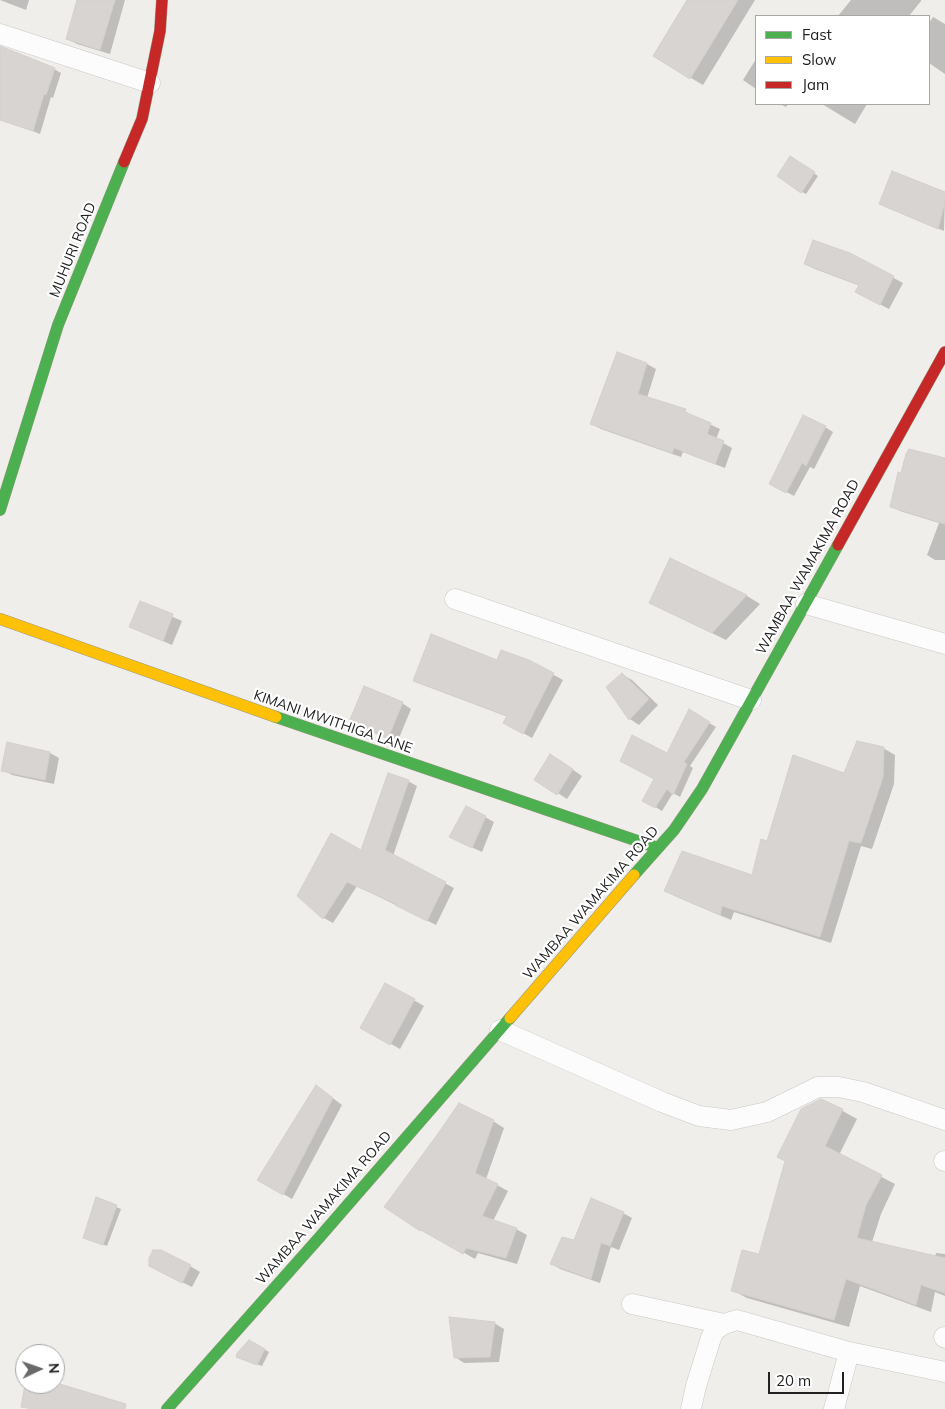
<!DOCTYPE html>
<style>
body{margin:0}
#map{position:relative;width:945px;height:1409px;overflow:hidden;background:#f0eeeb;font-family:Mulish,sans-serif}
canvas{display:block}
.legend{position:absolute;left:755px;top:15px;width:175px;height:90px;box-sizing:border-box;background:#fff;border:1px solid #a7a7a7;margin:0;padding:6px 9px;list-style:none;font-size:15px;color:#222}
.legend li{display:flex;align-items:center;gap:10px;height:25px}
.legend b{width:25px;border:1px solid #a7a7a7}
.north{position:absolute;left:15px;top:1344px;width:50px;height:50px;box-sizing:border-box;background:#fff;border:1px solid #a7a7a7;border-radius:50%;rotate:87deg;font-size:14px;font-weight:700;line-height:20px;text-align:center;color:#222}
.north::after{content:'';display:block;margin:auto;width:18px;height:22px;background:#6a6968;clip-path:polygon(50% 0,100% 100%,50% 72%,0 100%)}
.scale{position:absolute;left:768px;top:1372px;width:76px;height:22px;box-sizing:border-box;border:2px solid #222;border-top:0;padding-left:6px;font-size:15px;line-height:18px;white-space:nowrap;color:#222;-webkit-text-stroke:4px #fff;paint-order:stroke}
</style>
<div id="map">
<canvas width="945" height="1409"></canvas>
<ul class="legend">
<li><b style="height:6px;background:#4caf50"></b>Fast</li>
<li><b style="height:6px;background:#ffc107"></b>Slow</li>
<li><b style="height:6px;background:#c62828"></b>Jam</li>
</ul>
<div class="north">N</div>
<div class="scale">20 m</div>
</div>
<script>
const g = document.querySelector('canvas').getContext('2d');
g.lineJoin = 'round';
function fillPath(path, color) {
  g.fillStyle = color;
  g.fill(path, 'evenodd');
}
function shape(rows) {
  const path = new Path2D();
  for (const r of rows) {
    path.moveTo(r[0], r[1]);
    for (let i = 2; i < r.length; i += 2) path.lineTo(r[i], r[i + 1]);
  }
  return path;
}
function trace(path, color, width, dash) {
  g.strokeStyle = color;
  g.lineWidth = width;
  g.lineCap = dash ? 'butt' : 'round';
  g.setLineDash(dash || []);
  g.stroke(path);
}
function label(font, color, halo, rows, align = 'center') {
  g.font = font + ' Mulish,sans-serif';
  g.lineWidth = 4.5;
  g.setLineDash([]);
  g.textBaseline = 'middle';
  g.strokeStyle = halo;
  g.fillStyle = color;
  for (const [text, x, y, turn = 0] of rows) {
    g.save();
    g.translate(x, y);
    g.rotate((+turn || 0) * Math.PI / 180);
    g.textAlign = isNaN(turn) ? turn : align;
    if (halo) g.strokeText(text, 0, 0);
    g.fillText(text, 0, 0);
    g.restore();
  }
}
const shadow = shape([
 [0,0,29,0,26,10],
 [79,0,125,0,110,54,77,44,67,39],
 [689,0,755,0,703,85,691,78],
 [851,0,921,0,921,1,909,16,838,16],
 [933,17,945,24,945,74,929,63,929,23],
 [0,56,54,69,61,73,53,98,51,97,40,134,0,118],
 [756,59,756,89,743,80],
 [780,104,788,104,786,107],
 [822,104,867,104,855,124],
 [795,160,818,176,806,194,802,192],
 [945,195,944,231,886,207],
 [849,254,903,283,889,309,866,297,860,286,815,269,805,264],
 [617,354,647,364,656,369,647,398,685,411,694,417,720,429,716,439,732,448,725,468,683,452,681,457,601,429,592,424],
 [825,427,833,432,814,469,810,467,794,496,770,483],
 [945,460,945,560,935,560,927,555,939,523,900,511,892,506],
 [671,560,747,596,760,604,726,640,665,610],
 [141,603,182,621,172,645,131,627],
 [529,661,563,680,532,738,505,723,508,717,424,685,415,680,498,662],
 [623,675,632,680,658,705,639,725,630,719],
 [402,703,411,709,397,743,350,722],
 [689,711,716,727,690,766,693,768,680,797,673,793,662,811,644,800],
 [8,744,50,753,59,758,54,784,12,775,3,770],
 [883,748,895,755,894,784,872,849,861,846,831,943,734,912,731,920,677,897,666,891,753,876,767,843,845,774],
 [560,761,582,776,567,799,536,779],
 [408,781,417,786,393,856,454,888,436,925,357,886,333,923,324,918,298,896,361,852],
 [485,817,494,822,482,852,460,842],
 [386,984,424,1006,400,1049,362,1028],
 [317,1086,342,1105,292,1199,259,1180],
 [823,1100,857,1119,839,1155,895,1184,881,1214,872,1242,935,1257,936,1253,945,1254,945,1296,935,1292,931,1312,860,1286,849,1327,747,1298,732,1290,760,1256],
 [493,1121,504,1128,486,1179,508,1191,493,1221,516,1229,527,1235,517,1264,478,1253,475,1259,433,1235,432,1236,421,1230,386,1206],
 [97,1199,121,1209,107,1246,89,1239],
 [623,1213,632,1218,619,1250,611,1247,600,1283,560,1269,551,1263,575,1242],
 [190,1266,200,1272,192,1287,159,1271],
 [494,1323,504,1329,499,1362,464,1363,455,1357],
 [250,1341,269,1352,262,1366,242,1359]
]);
const building = shape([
 [77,0,115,0,100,50,66,39,77,0],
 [687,0,738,0,690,79,653,56,687,0],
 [0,46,55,68,46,95,44,94,33,131,0,120,0,46],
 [790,156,815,172,801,193,777,176,790,156],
 [892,171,945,192,945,202,938,229,879,204,892,171],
 [813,240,850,253,894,276,880,305,855,292,859,285,804,264,813,240],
 [617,352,647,363,638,394,686,409,685,412,711,423,707,434,724,441,715,464,674,448,672,453,590,424,617,352],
 [803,415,826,426,806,466,802,463,786,493,769,484,803,415],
 [909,449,945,458,945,524,890,507,898,472,901,473,906,454,909,449],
 [670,558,747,595,712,633,649,603,670,558],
 [140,601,173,614,163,641,129,627,140,601],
 [431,634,497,660,501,650,529,660,554,673,523,734,503,723,507,716,413,681,431,634],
 [622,673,649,699,629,720,606,687,622,673],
 [364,686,403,702,388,738,349,722,364,686],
 [689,709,710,722,684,762,687,764,673,795,667,789,655,808,642,801,654,779,620,761,632,735,667,753,689,709],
 [857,741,884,747,883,777,861,843,849,841,820,937,722,906,720,915,664,891,682,851,752,875,761,839,767,841,793,755,844,773,857,741],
 [7,742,50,752,45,780,1,771,7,742],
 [550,754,573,769,557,795,534,780,550,754],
 [388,773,409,780,385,850,446,882,427,921,395,905,396,904,347,882,323,919,297,896,331,833,361,850,388,773],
 [466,806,486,816,472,848,449,837,466,806],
 [385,983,415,999,390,1045,360,1028,385,983],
 [316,1085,333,1098,283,1195,257,1180,316,1085],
 [821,1099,843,1109,825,1146,882,1175,866,1205,857,1238,945,1258,945,1293,921,1285,916,1305,846,1279,834,1320,731,1291,742,1250,759,1254,785,1161,777,1157,801,1109,821,1099],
 [459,1103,494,1120,475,1173,498,1184,482,1216,517,1228,506,1258,466,1248,463,1254,421,1230,420,1231,384,1207,437,1135,459,1103],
 [96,1197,117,1205,103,1245,83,1238,96,1197],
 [591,1198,624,1212,610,1246,601,1243,591,1279,550,1264,562,1237,574,1240,591,1198],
 [153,1250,161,1250,191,1265,182,1283,149,1266,149,1258,153,1250],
 [449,1317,495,1322,490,1357,454,1358,449,1317],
 [249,1340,265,1349,257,1365,236,1357,237,1353,249,1340],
 [25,1384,60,1384,126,1404,125,1409,33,1409,21,1407,25,1384]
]);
const street = shape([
 [0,34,150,83],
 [455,599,751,700],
 [806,604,945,644],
 [500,1030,662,1102,699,1116,731,1120,767,1112,818,1087,839,1087,863,1092,945,1120],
 [944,1161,945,1161],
 [632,1304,724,1324],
 [944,1337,945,1338],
 [691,1409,696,1386,711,1338,715,1330,724,1324,737,1320,849,1352,945,1372],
 [834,1409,849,1352]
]);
const fast = shape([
 [0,510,58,325,124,162],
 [276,717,658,848],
 [634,875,674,830,702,789,838,545],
 [167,1409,318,1239,510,1018]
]);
const slow = shape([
 [0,619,276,717],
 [510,1018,634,875]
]);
const jam = shape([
 [124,162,142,119,160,31,162,0],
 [838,545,945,352]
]);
const streetNames = [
 ["MUHURI ROAD",73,250,-68],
 ["WAMBAA WAMAKIMA ROAD",808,567,-61],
 ["KIMANI MWITHIGA LANE",333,722,19],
 ["WAMBAA WAMAKIMA ROAD",591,903,-49],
 ["WAMBAA WAMAKIMA ROAD",324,1208,-49]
];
fillPath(shadow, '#0003');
fillPath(building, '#d7d4d2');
trace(building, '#d3d0cc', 1);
trace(street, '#c9c8c7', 21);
trace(fast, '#999a82', 12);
trace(slow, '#999a82', 12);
trace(jam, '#999a82', 12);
trace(street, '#fdfcfc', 20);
trace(fast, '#4caf50', 11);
trace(slow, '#ffc107', 11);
trace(jam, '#c62828', 11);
label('14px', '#222', '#fff', streetNames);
</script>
